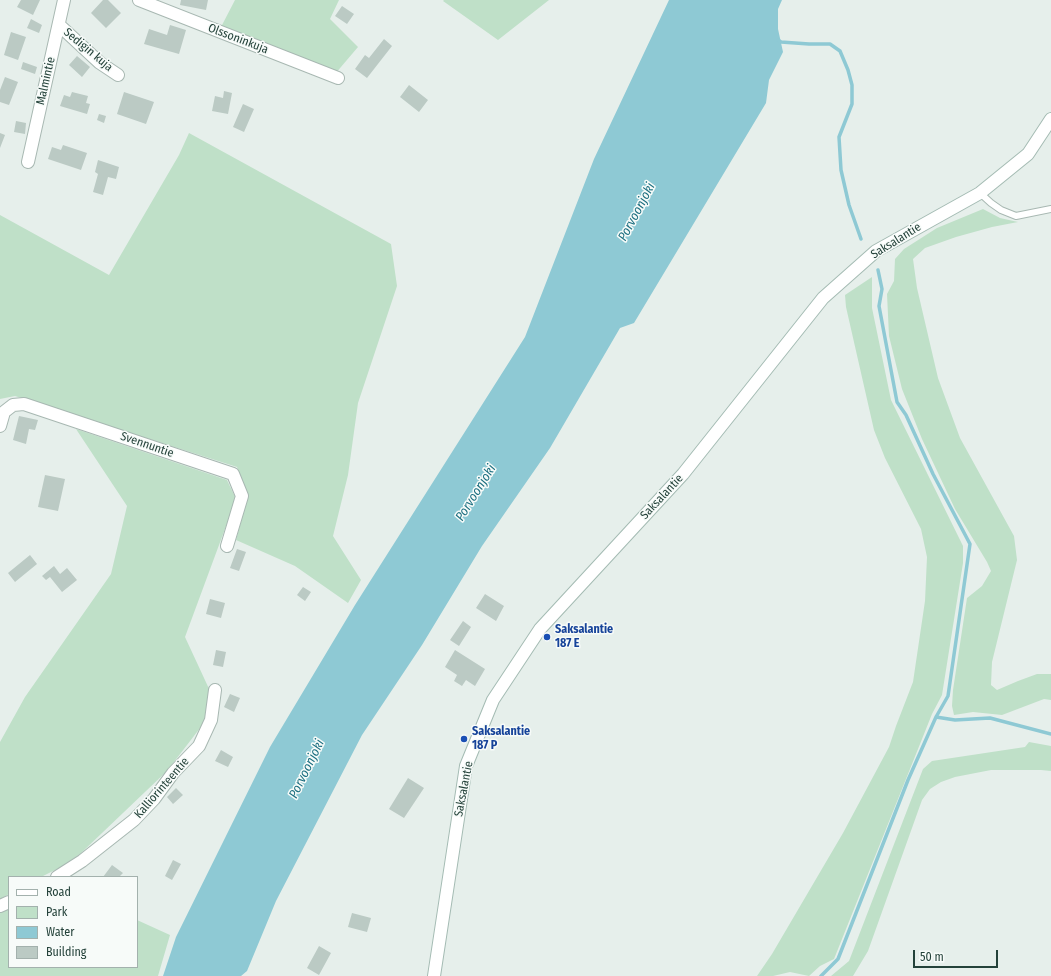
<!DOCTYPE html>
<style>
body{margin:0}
#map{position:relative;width:1051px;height:976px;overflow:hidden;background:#e6efeb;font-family:"Fira Sans Condensed",sans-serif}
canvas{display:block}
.legend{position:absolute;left:8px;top:876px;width:130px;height:92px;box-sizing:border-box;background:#f7fbf9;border:1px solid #a3b1ad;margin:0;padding:5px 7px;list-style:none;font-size:12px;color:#24423a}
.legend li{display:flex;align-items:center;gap:8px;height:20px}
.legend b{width:20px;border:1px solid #a3b1ad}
.scale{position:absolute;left:913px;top:950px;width:85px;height:18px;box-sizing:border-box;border:2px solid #24423a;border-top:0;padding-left:5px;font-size:12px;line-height:14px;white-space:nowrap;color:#24423a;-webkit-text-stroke:3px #f7fbf9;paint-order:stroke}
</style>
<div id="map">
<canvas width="1051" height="976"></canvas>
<ul class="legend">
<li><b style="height:5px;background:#fff"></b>Road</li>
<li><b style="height:11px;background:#bfe0c8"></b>Park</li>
<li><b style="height:11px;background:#8ec9d4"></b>Water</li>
<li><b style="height:11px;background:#bbcac4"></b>Building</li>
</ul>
<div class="scale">50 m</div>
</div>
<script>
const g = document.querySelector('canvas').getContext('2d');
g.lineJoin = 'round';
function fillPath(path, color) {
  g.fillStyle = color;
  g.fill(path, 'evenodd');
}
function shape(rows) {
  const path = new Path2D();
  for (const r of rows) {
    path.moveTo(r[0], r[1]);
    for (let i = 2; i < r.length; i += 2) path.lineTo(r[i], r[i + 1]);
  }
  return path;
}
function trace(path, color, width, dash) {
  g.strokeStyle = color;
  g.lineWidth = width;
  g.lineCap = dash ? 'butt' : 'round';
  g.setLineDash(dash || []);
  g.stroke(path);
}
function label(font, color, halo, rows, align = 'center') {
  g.font = font + ' "Fira Sans Condensed",sans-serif';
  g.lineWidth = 3;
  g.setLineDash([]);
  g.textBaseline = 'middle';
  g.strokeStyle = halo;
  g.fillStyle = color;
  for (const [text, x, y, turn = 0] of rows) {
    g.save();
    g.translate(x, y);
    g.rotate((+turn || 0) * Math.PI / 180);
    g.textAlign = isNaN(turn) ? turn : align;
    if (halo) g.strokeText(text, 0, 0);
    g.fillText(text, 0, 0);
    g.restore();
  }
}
const green = shape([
 [235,0,339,0,330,19,358,47,335,74,221,27],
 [444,0,549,0,498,40,443,1],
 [189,133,391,244,397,286,358,403,348,475,333,536,361,580,348,603,295,566,236,540,248,496,237,467,15,396,0,399,0,215,109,275,179,155],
 [983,209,1000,218,1018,222,992,227,956,237,925,248,913,259,917,288,938,378,960,438,1014,536,1017,560,992,662,991,685,997,690,1018,681,1037,674,1051,674,1051,700,1044,699,1002,715,973,712,954,715,952,706,953,690,967,598,982,586,991,571,987,562,955,509,922,439,902,389,889,336,887,294,894,281,895,259,904,249,937,228],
 [872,277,872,308,891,400,963,546,963,563,942,695,932,714,834,959,820,966,809,976,790,972,773,976,757,976,772,954,843,833,889,747,896,726,913,682,925,601,927,557,921,529,885,458,874,430,846,307,845,295],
 [76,429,227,480,236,499,185,637,217,706,167,771,80,854,59,868,41,877,9,877,9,894,0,899,0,742,25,697,111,574,127,506],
 [1029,742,1051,746,1051,771,1041,770,991,770,955,777,941,782,930,789,922,800,868,951,853,976,831,976,849,961,923,769,932,761,1025,747],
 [9,908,9,967,137,967,137,920,170,935,158,976,0,976,0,913]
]);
const water = shape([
 [669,0,782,0,778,9,778,29,783,52,769,80,766,103,634,323,620,328,550,448,482,546,422,645,362,735,276,901,247,971,241,976,163,976,176,937,270,747,355,605,525,337,594,159]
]);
const stream = shape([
 [778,40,781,42,809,44,830,44,840,51,848,70,852,85,852,104,839,137,841,170,849,205,861,239],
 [936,717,955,720,990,718,1051,734],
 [821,976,838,959,908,780,936,717,948,696,970,544,933,474,906,415,897,402,879,306,882,289,878,270]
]);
const building = shape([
 [21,0,40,0,33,15,17,7],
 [103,0,108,0,121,13,106,28,91,13],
 [181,0,208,0,206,10,180,5],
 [342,6,354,14,347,24,335,16],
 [31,19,42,25,39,33,27,28],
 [170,25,186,30,179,54,144,44,149,29,167,35],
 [11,32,26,37,18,60,4,55],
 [384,39,392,46,367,78,355,69,365,55,369,58],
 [77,56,90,67,82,77,69,65],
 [23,62,37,67,35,74,21,69],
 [5,77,18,82,9,105,0,102,0,90],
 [409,85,428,100,419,112,400,97],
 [224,91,232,93,228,114,212,111,215,96,223,98],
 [72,92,88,96,86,103,90,104,87,114,60,106,64,95,70,97],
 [124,92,154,102,146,124,117,114],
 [243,104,254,109,244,132,233,127],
 [99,114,106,116,104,123,97,120],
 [16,121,26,123,25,134,14,132],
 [0,133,5,135,0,148],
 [63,145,87,153,81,170,48,159,52,147,61,150],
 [98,160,119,167,116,179,108,177,103,195,93,192,98,174,95,172],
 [19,416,38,420,35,430,29,429,26,444,13,440],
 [45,475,65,479,58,511,38,507],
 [237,549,246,552,239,571,230,568],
 [30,555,37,564,15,582,8,573],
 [54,566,60,574,67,568,77,580,62,592,50,577,46,580,42,576],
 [303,587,311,592,305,601,297,595],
 [485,594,504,606,496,621,476,608],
 [210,599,225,603,221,618,206,614],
 [463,621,471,627,459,646,450,640],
 [216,650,226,652,223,667,213,665],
 [455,650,485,669,475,686,466,680,462,686,454,681,457,675,445,667],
 [230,694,240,698,234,712,224,707],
 [221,750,233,757,228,767,215,761],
 [408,778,424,788,404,818,389,809],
 [176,788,183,795,173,804,167,797],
 [173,860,181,864,172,880,165,876],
 [112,865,123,873,119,877,103,877],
 [352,913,371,918,367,932,348,927],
 [319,946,331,953,319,975,307,968]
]);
const lane = shape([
 [980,193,991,203,1001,210,1016,216,1051,209]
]);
const street = shape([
 [139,0,338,78],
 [59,25,100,63,118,75],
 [28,162,64,0],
 [0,426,4,412,13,405,24,404,233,474,242,496,227,546],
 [57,877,82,861,134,820,154,799,173,773,199,746,211,720,215,690],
 [0,906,9,902]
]);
const secondary = shape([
 [434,976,466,766,493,700,540,629,683,474,823,298,876,251,980,193,1028,154,1051,119]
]);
const markers = [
 [547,637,4,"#1a4fb4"],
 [464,739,4,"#1a4fb4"]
];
const streetNames = [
 ["Olssoninkuja",238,39,21],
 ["Sedigin kuja",88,50,40],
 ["Malmintie",46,81,-77],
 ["Saksalantie",896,241,-32],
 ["Svennuntie",147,445,19],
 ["Saksalantie",662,497,-47],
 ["Kalliorinteentie",162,788,-49],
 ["Saksalantie",464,789,-79]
];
const transitNames = [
 ["Saksalantie",555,630],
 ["187 E",555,644],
 ["Saksalantie",472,732],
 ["187 P",472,746]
];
const waterNames = [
 ["Porvoonjoki",637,212,-62],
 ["Porvoonjoki",476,493,-58],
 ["Porvoonjoki",307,769,-64]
];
fillPath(green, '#bfe0c8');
fillPath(water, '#8ec9d4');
trace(stream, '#8ec9d4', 3.5);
fillPath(building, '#bbcac4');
trace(lane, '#a8b8b2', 8);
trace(street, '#a8b8b2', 14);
trace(secondary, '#a4bbb3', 14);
trace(lane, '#fff', 6);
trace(street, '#fff', 12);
trace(secondary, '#fff', 12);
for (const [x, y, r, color] of markers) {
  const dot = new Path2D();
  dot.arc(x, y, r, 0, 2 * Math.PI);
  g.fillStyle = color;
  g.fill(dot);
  trace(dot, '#f7fbf9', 1.5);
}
label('12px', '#24423a', '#f7fbf9', streetNames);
label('bold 12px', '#164399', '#f7fbf9', transitNames, 'left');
label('italic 13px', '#1c6f80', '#f7fbf9', waterNames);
</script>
